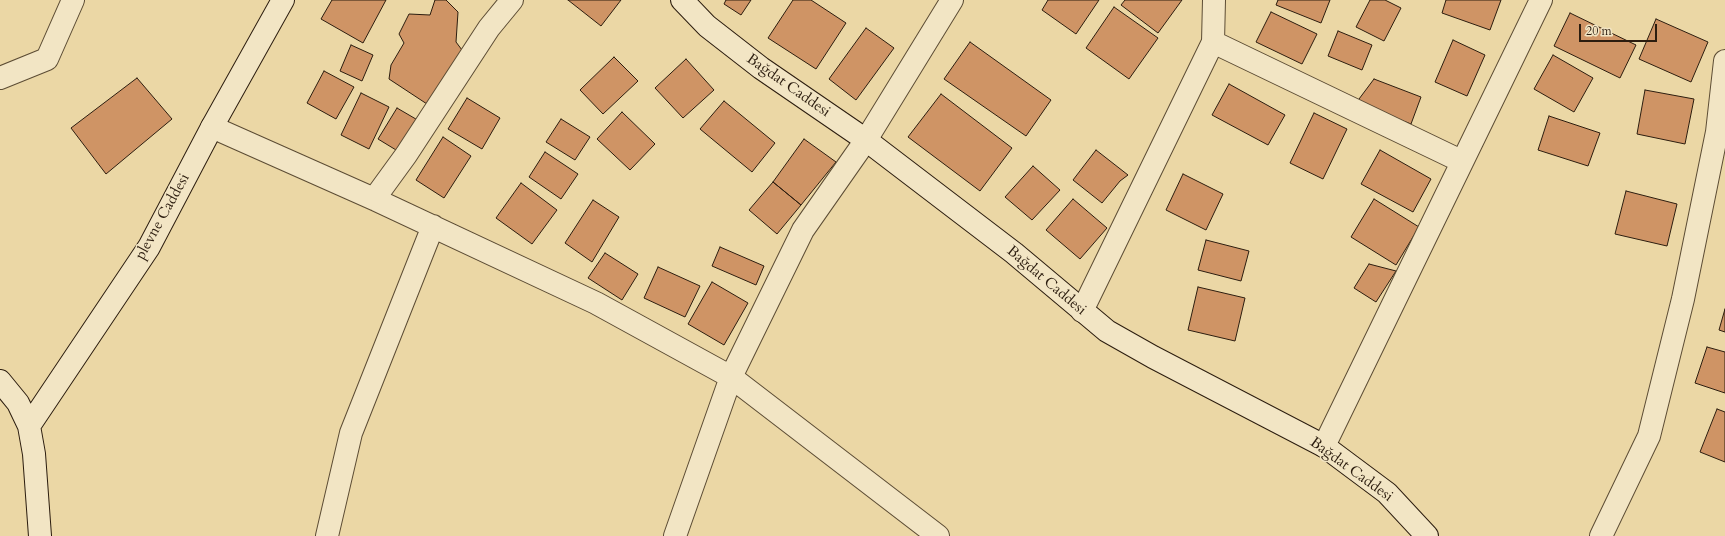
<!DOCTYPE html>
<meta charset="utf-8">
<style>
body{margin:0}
#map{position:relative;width:1725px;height:536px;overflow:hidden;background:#ebd7a5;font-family:Cardo,serif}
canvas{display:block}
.scale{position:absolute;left:1579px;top:24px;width:78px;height:18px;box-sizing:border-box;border:2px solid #2c1d0f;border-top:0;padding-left:5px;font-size:12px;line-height:14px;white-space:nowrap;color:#2c1d0f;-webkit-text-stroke:3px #f2e5c4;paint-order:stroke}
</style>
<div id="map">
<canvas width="1725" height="536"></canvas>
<div class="scale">20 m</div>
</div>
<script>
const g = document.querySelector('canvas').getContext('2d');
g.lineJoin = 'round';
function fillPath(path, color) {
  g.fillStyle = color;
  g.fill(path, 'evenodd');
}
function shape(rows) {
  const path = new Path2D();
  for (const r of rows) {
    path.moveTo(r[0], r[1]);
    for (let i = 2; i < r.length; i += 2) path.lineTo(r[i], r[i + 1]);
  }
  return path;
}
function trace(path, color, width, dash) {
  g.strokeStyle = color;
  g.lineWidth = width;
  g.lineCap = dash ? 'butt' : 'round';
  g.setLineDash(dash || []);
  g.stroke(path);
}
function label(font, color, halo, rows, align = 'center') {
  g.font = font + ' Cardo,serif';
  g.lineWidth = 3;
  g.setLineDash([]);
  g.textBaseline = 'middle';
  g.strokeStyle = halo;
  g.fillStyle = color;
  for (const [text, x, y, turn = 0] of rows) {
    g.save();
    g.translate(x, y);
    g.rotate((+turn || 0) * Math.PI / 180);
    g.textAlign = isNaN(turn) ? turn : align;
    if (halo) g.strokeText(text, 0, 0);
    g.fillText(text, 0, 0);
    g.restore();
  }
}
const building = shape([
 [332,0,386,0,363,43,321,19,332,0],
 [435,0,446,0,458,12,456,42,462,50,427,104,389,79,391,65,404,43,399,34,409,14,430,15,435,0],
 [568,0,621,0,601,26,568,0],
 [726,0,751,0,741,15,724,4,726,0],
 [793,0,811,0,846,23,816,69,768,38,793,0],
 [1048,0,1099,0,1076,34,1042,10,1048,0],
 [1125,0,1182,0,1158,33,1121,5,1125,0],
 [1278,0,1330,0,1321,23,1276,5,1278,0],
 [1370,0,1385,0,1401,8,1384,41,1356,27,1370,0],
 [1446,0,1501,0,1490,30,1442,13,1446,0],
 [1114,7,1158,38,1129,79,1086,48,1114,7],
 [1271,12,1317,34,1302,64,1256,42,1271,12],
 [1570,13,1636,45,1620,78,1554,46,1570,13],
 [1656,19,1708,42,1691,82,1639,59,1656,19],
 [866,28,894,48,856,100,829,79,866,28],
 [1338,31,1372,45,1362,70,1328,56,1338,31],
 [1453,40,1485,55,1467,96,1435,82,1453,40],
 [970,42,1051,100,1026,136,944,79,970,42],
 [351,45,373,55,362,81,340,71,351,45],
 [1553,55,1593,78,1574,112,1534,89,1553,55],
 [614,57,638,81,603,114,580,90,614,57],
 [686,59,714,90,683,118,655,88,686,59],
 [324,71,354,87,336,119,307,103,324,71],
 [137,78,172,119,106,174,71,128,137,78],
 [1374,79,1421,97,1411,124,1356,103,1374,79],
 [1229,84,1285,115,1268,145,1212,115,1229,84],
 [1645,90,1694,99,1685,144,1637,134,1645,90],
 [361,93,389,107,369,149,341,135,361,93],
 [941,94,1012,148,980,191,908,137,941,94],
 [467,98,500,118,482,149,448,129,467,98],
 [724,101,775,143,752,172,700,129,724,101],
 [397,108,421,122,401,153,378,139,397,108],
 [622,112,655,144,630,170,597,139,622,112],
 [1314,113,1347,129,1323,179,1290,163,1314,113],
 [1549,116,1600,133,1588,166,1538,150,1549,116],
 [561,119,590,137,575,160,546,142,561,119],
 [443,137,471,156,444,198,416,180,443,137],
 [804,139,836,162,801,205,773,182,804,139],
 [1096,150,1128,175,1120,181,1102,203,1073,180,1096,150],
 [1380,150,1431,179,1413,212,1361,184,1380,150],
 [545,152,578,174,561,199,529,177,545,152],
 [1033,166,1060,190,1032,220,1005,197,1033,166],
 [1183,174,1223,194,1206,230,1166,210,1183,174],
 [773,182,801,205,777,234,749,210,773,182],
 [521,183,557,210,532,244,496,218,521,183],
 [1626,191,1677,204,1667,246,1615,234,1626,191],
 [1073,199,1107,228,1080,259,1046,230,1073,199],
 [1374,199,1419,227,1396,265,1351,237,1374,199],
 [593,200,619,217,592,262,565,243,593,200],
 [1206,240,1249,251,1241,281,1198,270,1206,240],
 [720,247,764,266,756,285,712,266,720,247],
 [605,253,638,274,622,300,588,278,605,253],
 [1369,264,1396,271,1376,302,1354,288,1369,264],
 [658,267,700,286,685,317,644,298,658,267],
 [712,282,748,303,724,345,688,324,712,282],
 [1198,287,1245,298,1235,341,1188,330,1198,287],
 [1725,309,1725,332,1719,330,1725,309],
 [1707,347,1725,352,1725,393,1695,383,1707,347],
 [1717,409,1725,412,1725,462,1700,452,1717,409]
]);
const street = shape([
 [1213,42,1461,161],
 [0,78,47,59,73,0],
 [212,127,374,199,596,303,731,377,938,536],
 [374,199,406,155,489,28,512,0],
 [1082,311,1213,42,1214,0],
 [1324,446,1541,0],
 [327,536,351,433,433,226],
 [675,536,731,377,803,230,866,140,952,0],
 [1601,536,1649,436,1683,299,1717,132,1725,61]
]);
const secondary = shape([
 [682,0,707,26,761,68,866,140,1014,253,1107,331,1153,357,1324,446,1387,493,1427,536],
 [0,381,18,403,29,426,34,454,40,536],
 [29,426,149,247,212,127,283,0]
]);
const streetNames = [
 ["Bağdat Caddesi",788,86,35],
 ["plevne Caddesi",163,217,-61],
 ["Bağdat Caddesi",1046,281,40],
 ["Bağdat Caddesi",1351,470,36]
];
fillPath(building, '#cf9465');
trace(building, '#2c1d0f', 1);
trace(street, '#5c4c34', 24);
trace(secondary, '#2c1d0f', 24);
trace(street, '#f2e5c4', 22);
trace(secondary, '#f2e5c4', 22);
label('15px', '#2c1d0f', '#f2e5c4', streetNames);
</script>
